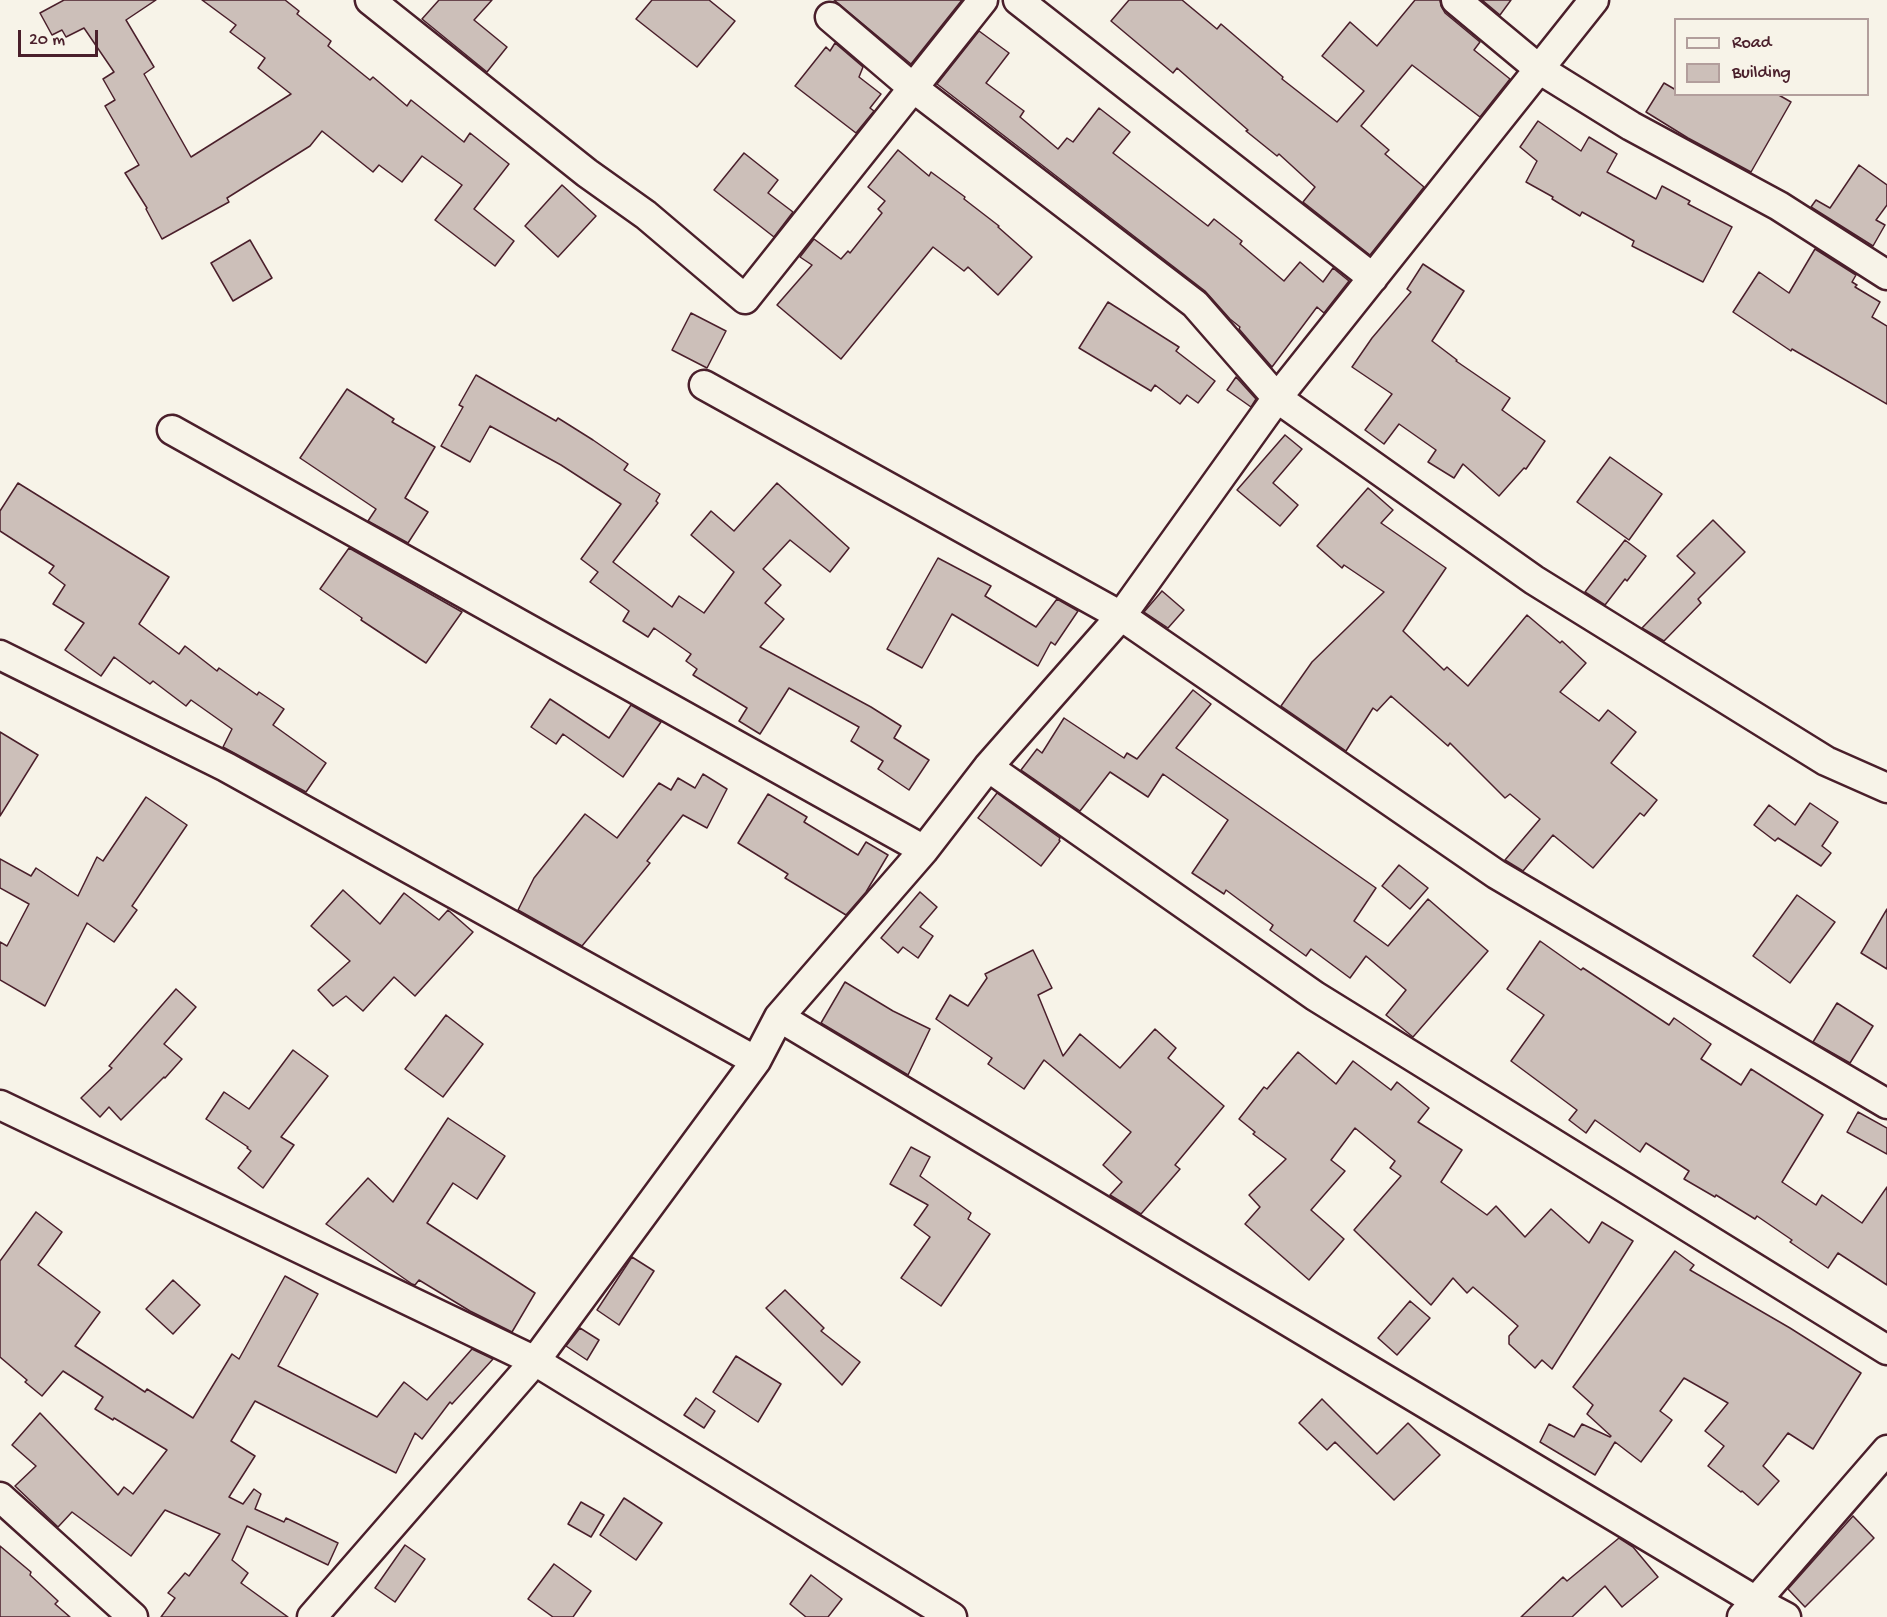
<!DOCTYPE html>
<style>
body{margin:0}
#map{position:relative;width:1887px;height:1617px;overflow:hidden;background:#f7f3e8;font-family:"Gochi Hand",sans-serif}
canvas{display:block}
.legend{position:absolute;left:1674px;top:18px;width:195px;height:78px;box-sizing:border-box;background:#f7f3e8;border:2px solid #b29e9c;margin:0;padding:8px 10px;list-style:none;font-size:18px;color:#4a1f2b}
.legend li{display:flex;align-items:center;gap:12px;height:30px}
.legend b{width:30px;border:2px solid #b29e9c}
.scale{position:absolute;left:18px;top:30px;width:80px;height:27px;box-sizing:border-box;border:3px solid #4a1f2b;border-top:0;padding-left:8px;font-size:18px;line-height:21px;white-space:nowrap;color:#4a1f2b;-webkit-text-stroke:4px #f7f3e8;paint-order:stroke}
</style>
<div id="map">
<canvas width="1887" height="1617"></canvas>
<ul class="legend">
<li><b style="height:8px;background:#f7f3e8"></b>Road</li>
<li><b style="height:16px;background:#ccbfb9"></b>Building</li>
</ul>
<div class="scale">20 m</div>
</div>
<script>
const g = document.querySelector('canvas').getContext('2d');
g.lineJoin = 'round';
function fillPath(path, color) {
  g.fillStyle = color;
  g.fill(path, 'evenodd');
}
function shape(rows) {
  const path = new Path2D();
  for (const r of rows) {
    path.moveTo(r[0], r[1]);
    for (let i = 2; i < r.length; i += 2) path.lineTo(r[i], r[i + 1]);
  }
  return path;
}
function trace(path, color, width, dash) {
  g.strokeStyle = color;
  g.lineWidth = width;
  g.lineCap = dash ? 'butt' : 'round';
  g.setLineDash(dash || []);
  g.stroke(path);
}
const building = shape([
 [64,0,156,0,126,20,154,67,144,74,191,157,291,94,258,68,265,58,230,32,236,25,202,0,285,0,299,11,297,14,331,41,328,46,370,80,373,77,407,106,411,100,464,142,470,133,509,164,474,209,514,241,495,266,435,220,462,185,422,156,402,182,379,165,373,172,322,131,310,146,227,198,229,202,162,239,146,209,147,208,125,173,139,165,105,106,115,100,103,79,114,72,84,28,66,37,62,30,52,35,40,13,64,0],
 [439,0,492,0,474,20,507,47,487,72,422,19,439,0],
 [652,0,709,0,735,21,697,67,636,19,652,0],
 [834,0,962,0,911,64,834,0],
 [1129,0,1182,0,1217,29,1221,24,1283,77,1282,79,1337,122,1364,91,1322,56,1350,22,1377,46,1415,0,1440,0,1441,6,1445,13,1480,42,1474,50,1510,79,1480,117,1412,65,1361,126,1389,150,1385,154,1424,187,1370,255,1303,202,1315,187,1279,154,1277,156,1246,131,1248,130,1177,68,1173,73,1111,21,1129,0],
 [1482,0,1511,0,1500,15,1482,0],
 [979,31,1009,53,986,83,1024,111,1020,117,1058,149,1067,138,1073,142,1099,108,1130,132,1113,153,1208,226,1214,219,1242,241,1240,244,1284,281,1300,262,1323,282,1333,268,1349,281,1324,313,1317,307,1272,367,1239,329,1240,327,1230,319,1205,291,937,84,979,31],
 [835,43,863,67,859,77,881,94,870,108,874,111,856,133,795,86,826,47,830,51,835,43],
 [1664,83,1676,90,1676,94,1777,94,1791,102,1751,172,1688,138,1646,112,1664,83],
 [1538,121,1581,151,1589,137,1617,154,1607,172,1656,199,1662,186,1690,201,1688,204,1732,227,1703,282,1632,246,1634,241,1582,212,1580,216,1552,199,1553,197,1526,182,1537,161,1520,147,1538,121],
 [898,150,929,176,931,172,965,197,964,199,999,226,998,227,1032,257,998,295,968,267,964,271,933,247,841,359,777,305,812,265,800,257,814,239,841,259,848,251,850,253,882,213,878,209,885,201,868,187,898,150],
 [744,153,778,180,768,193,793,212,774,237,714,190,744,153],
 [1859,165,1887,185,1887,205,1876,220,1885,225,1873,246,1811,207,1816,200,1830,208,1859,165],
 [562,185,596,216,558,257,525,226,562,185],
 [250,240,272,278,233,301,211,263,250,240],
 [1815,249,1856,275,1852,282,1857,285,1855,287,1880,302,1872,317,1887,326,1887,404,1792,349,1791,351,1733,312,1759,272,1789,293,1815,249],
 [1423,264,1464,291,1432,341,1457,360,1456,361,1510,398,1502,410,1545,441,1526,469,1524,468,1499,496,1463,464,1454,478,1428,462,1436,450,1399,424,1384,444,1365,430,1392,394,1352,367,1372,338,1411,292,1407,289,1423,264],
 [1108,302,1179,347,1176,351,1215,381,1198,403,1187,395,1180,404,1155,385,1151,391,1079,348,1108,302],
 [691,313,726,331,707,368,672,350,691,313],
 [476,375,556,421,558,418,593,440,628,464,624,470,660,494,656,501,658,503,613,562,672,607,679,596,704,613,734,572,691,535,711,511,734,531,777,483,849,548,830,572,790,540,763,569,781,585,765,603,784,619,760,647,871,707,901,726,894,738,929,760,909,790,878,769,883,761,851,741,859,727,789,688,760,734,739,721,747,708,693,675,697,669,686,661,691,654,654,628,648,637,623,621,629,611,590,582,598,572,581,559,621,504,561,465,490,426,470,462,441,446,463,407,459,405,476,375],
 [1236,377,1256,399,1251,407,1227,390,1236,377],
 [347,389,394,419,392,422,435,447,405,498,428,512,408,543,368,521,376,509,300,458,347,389],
 [1285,435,1302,449,1273,483,1298,505,1280,526,1237,490,1285,435],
 [1610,457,1662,494,1629,540,1577,502,1610,457],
 [18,483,169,577,139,624,179,654,185,646,217,671,219,668,257,695,259,692,284,709,273,725,326,763,306,792,223,747,232,729,191,700,186,706,153,681,150,684,114,657,101,676,65,650,84,623,53,604,65,585,49,573,54,566,0,531,0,511,18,483],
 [1368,488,1393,510,1381,523,1446,568,1403,631,1444,670,1447,667,1468,686,1527,615,1560,643,1562,641,1586,663,1560,692,1599,721,1608,710,1636,732,1611,763,1657,800,1644,816,1640,813,1593,868,1553,835,1523,871,1505,860,1540,819,1510,794,1505,798,1450,743,1448,746,1391,696,1377,711,1373,708,1346,751,1281,706,1312,662,1384,592,1344,565,1342,568,1317,546,1368,488],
 [1713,520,1745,552,1698,599,1701,603,1664,641,1642,628,1695,573,1677,556,1713,520],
 [1625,540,1646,556,1627,581,1625,579,1605,605,1585,592,1625,540],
 [349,548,462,612,426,663,361,620,362,618,320,589,349,548],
 [938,558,991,586,985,596,1036,627,1057,599,1078,611,1055,645,1051,642,1038,666,952,614,922,668,887,649,938,558],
 [1162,591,1184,610,1168,628,1144,612,1162,591],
 [1193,690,1211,704,1176,748,1376,888,1354,921,1388,946,1428,899,1488,951,1413,1037,1386,1015,1406,990,1366,956,1350,978,1311,949,1306,956,1270,930,1273,925,1226,890,1224,894,1192,873,1228,820,1163,774,1148,797,1110,772,1080,811,1021,770,1037,749,1042,753,1064,718,1124,758,1127,753,1137,759,1193,690],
 [550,699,609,738,631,705,661,722,623,777,563,734,556,744,531,727,550,699],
 [0,732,38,755,0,816,0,732],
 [703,774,727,789,707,828,683,815,647,861,650,863,582,946,518,910,534,878,585,814,617,838,659,783,671,790,678,778,695,788,703,774],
 [997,793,1060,838,1059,840,1060,841,1041,866,978,818,997,793],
 [768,794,807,817,804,822,858,855,866,842,888,855,866,892,846,915,785,878,788,874,738,843,768,794],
 [146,797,187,825,132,906,137,910,114,942,87,923,45,1006,0,980,0,942,7,946,29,904,0,888,0,859,31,876,36,868,78,896,97,857,103,861,146,797],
 [1810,803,1838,822,1822,846,1831,853,1821,866,1778,838,1775,841,1754,825,1769,805,1795,825,1810,803],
 [1399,865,1428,888,1410,909,1382,886,1399,865],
 [343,890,380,924,404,893,439,920,448,910,473,932,415,996,394,977,363,1011,346,996,333,1006,318,990,350,961,311,926,343,890],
 [920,892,937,907,920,927,933,936,918,958,903,947,898,953,881,938,920,892],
 [1797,895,1835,922,1790,983,1753,956,1797,895],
 [1887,909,1887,969,1861,953,1887,909],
 [1540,941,1581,970,1583,968,1669,1025,1674,1018,1711,1044,1701,1059,1741,1085,1751,1069,1823,1115,1782,1182,1816,1205,1822,1195,1862,1223,1887,1187,1887,1285,1838,1253,1828,1268,1790,1242,1792,1240,1757,1216,1755,1219,1716,1195,1715,1197,1684,1179,1689,1171,1646,1143,1640,1152,1595,1120,1586,1133,1569,1120,1577,1110,1511,1061,1544,1015,1507,989,1540,941],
 [1033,950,1052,988,1038,995,1063,1056,1080,1034,1120,1068,1155,1029,1176,1048,1168,1058,1224,1106,1175,1165,1180,1169,1141,1214,1110,1195,1122,1182,1103,1165,1131,1132,1044,1060,1024,1089,988,1064,992,1058,936,1019,950,995,968,1006,987,978,985,974,1033,950],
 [845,982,893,1011,930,1029,908,1075,821,1023,845,982],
 [176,989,196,1007,164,1044,182,1059,165,1078,164,1077,121,1120,109,1107,100,1117,81,1098,112,1068,109,1066,176,989],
 [1837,1003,1873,1026,1850,1063,1813,1042,1837,1003],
 [446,1015,483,1044,443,1097,405,1069,446,1015],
 [293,1050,328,1076,281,1137,294,1145,263,1188,238,1168,251,1151,247,1148,248,1147,206,1119,224,1092,249,1109,293,1050],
 [1298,1052,1336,1084,1353,1061,1391,1090,1397,1082,1429,1108,1418,1122,1462,1150,1441,1182,1487,1215,1496,1206,1525,1237,1551,1209,1589,1243,1602,1222,1633,1241,1552,1369,1542,1360,1535,1368,1509,1344,1509,1336,1518,1326,1473,1287,1467,1293,1453,1278,1431,1305,1354,1230,1401,1176,1390,1168,1395,1161,1355,1128,1331,1160,1345,1171,1311,1210,1344,1239,1309,1280,1245,1224,1260,1207,1249,1195,1286,1159,1253,1134,1255,1132,1239,1119,1264,1087,1267,1089,1298,1052],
 [1858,1112,1887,1128,1887,1154,1847,1132,1858,1112],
 [448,1118,505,1156,477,1199,453,1183,427,1223,535,1293,512,1332,470,1311,419,1280,415,1285,412,1284,326,1224,368,1178,393,1202,448,1118],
 [911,1147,930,1157,920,1176,971,1213,968,1219,990,1234,941,1306,901,1278,930,1237,914,1225,928,1205,890,1184,911,1147],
 [36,1212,62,1232,38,1265,100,1312,75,1346,145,1392,147,1389,193,1418,232,1354,239,1359,285,1276,318,1294,278,1366,377,1417,404,1382,427,1400,472,1349,493,1359,452,1404,450,1402,422,1439,415,1433,396,1473,255,1401,231,1441,255,1456,229,1497,243,1504,254,1489,261,1494,255,1509,284,1522,286,1518,338,1543,328,1565,247,1526,232,1560,248,1573,241,1583,288,1617,161,1617,175,1598,168,1593,185,1573,189,1576,220,1534,165,1510,131,1556,72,1512,58,1527,15,1486,36,1466,12,1445,40,1413,118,1495,124,1487,133,1494,167,1450,114,1418,113,1420,95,1409,103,1397,63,1371,42,1396,25,1382,27,1380,0,1357,0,1261,36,1212],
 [1675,1251,1694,1265,1690,1270,1790,1328,1861,1373,1813,1449,1788,1433,1763,1466,1779,1481,1758,1505,1742,1491,1741,1492,1708,1466,1724,1446,1705,1431,1728,1403,1684,1378,1660,1411,1672,1420,1641,1462,1615,1442,1595,1475,1540,1442,1549,1424,1574,1437,1582,1424,1610,1437,1611,1436,1587,1414,1593,1405,1573,1387,1675,1251],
 [632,1257,654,1271,619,1325,597,1310,632,1257],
 [173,1280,200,1305,173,1334,146,1309,173,1280],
 [785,1290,824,1328,821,1331,860,1362,842,1385,766,1308,785,1290],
 [1410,1301,1430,1318,1397,1355,1378,1338,1410,1301],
 [580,1328,599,1340,587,1360,566,1346,580,1328],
 [736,1356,781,1384,758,1422,713,1392,736,1356],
 [696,1398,715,1411,704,1428,684,1415,696,1398],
 [1322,1399,1377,1454,1408,1423,1440,1455,1394,1500,1335,1442,1327,1450,1299,1423,1322,1399],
 [624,1498,662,1523,636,1560,600,1535,624,1498],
 [581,1502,604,1515,591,1537,568,1524,581,1502],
 [1853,1516,1874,1538,1805,1607,1788,1589,1853,1516],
 [1619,1538,1633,1547,1658,1577,1622,1607,1605,1586,1572,1617,1521,1617,1563,1577,1567,1581,1619,1538],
 [405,1545,425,1559,395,1602,375,1588,405,1545],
 [0,1546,31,1572,30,1575,58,1601,55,1604,70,1617,0,1617,0,1546],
 [554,1564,591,1591,573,1617,553,1617,528,1599,554,1564],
 [811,1575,842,1599,828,1617,806,1617,790,1604,811,1575]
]);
const street = shape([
 [370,0,587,173,646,215,745,299,983,0],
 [1018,0,1373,278],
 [1456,0,1539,69,1631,126,1779,206,1887,275],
 [830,17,912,87,1195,304,1277,398,1534,580,1826,761,1887,788],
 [704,385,1121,616,1496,874,1887,1104],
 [172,430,924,850],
 [0,655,226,767,756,1061],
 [988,767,1315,996,1887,1350],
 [779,1017,1756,1601,1786,1617],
 [0,1105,535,1361,952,1617],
 [0,1497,133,1617],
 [312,1617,535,1361,756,1061,779,1017,924,850,988,767,1121,616,1277,398,1594,0],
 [1742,1617,1887,1450]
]);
fillPath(building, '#ccbfb9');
trace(building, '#4a1f2b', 1.5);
trace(street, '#4a1f2b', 33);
trace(street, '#f7f3e8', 28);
</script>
